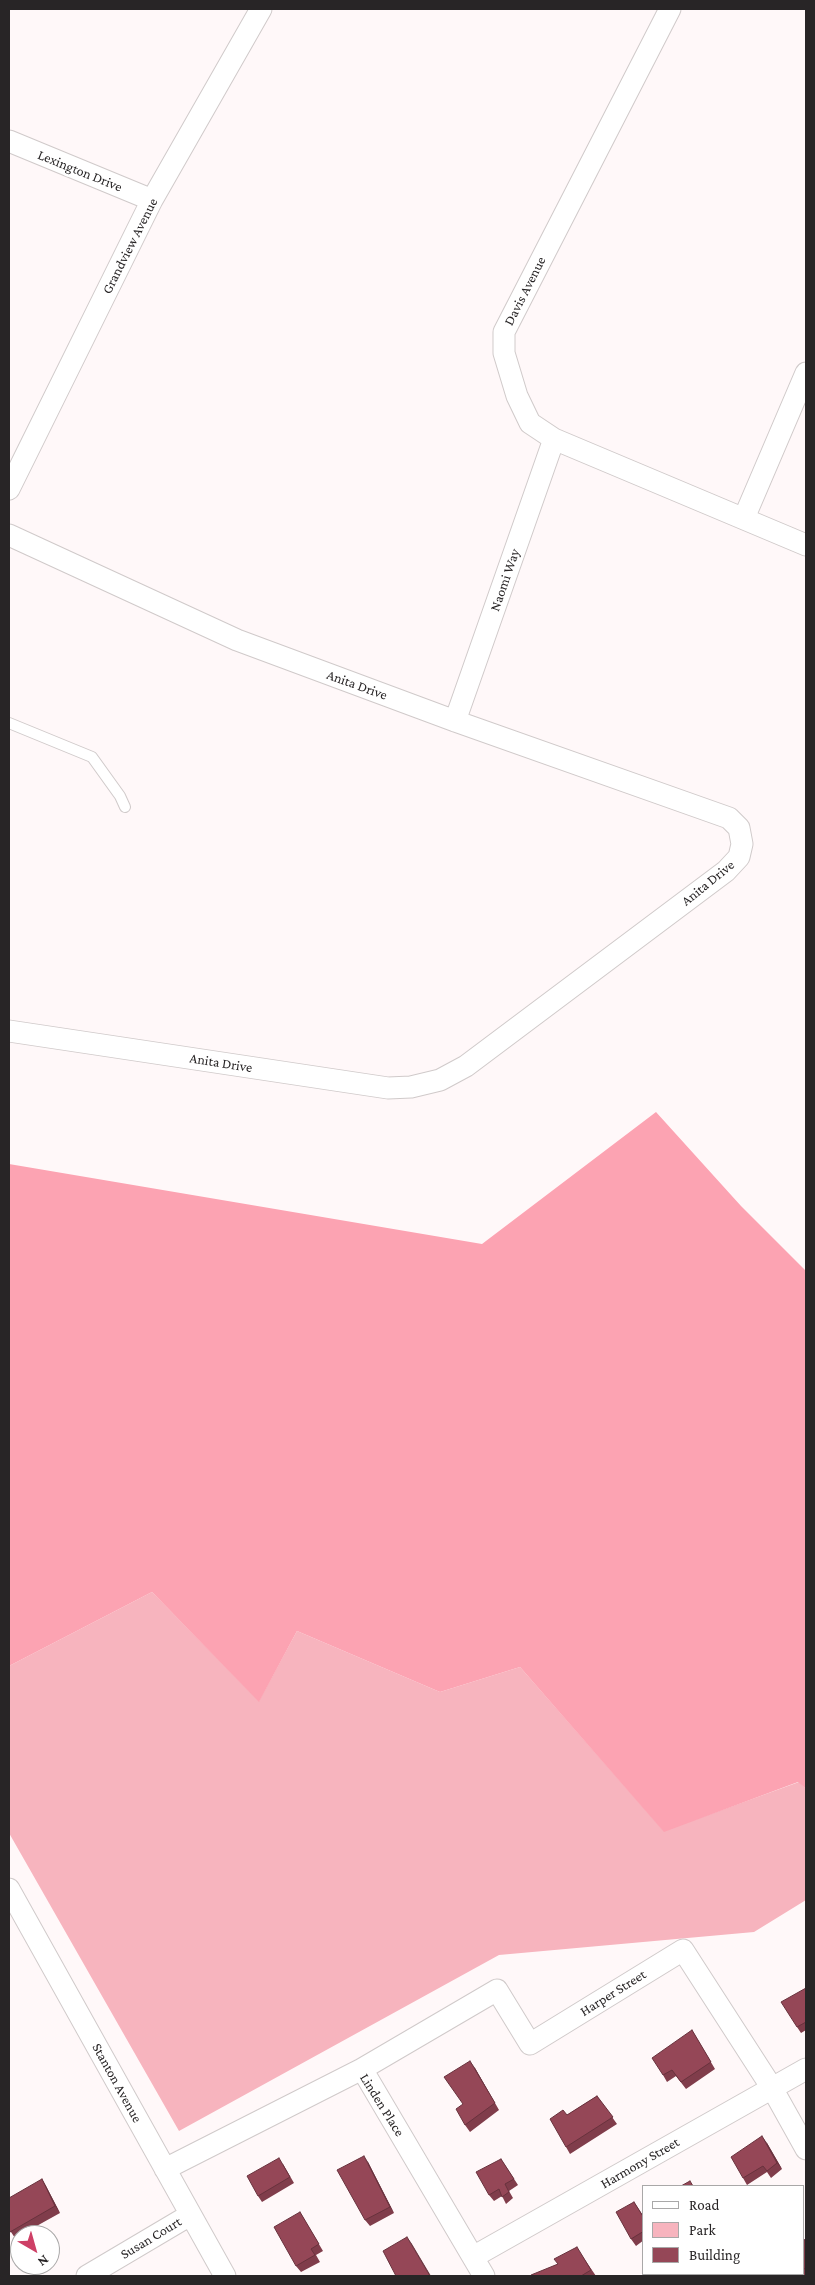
<!DOCTYPE html>
<style>
body{margin:0}
#map{position:relative;width:815px;height:2285px;overflow:hidden;background:#fff8f9;font-family:"Crimson Pro",serif}
canvas{display:block}
.frame{position:absolute;inset:0;border:10px solid #282526;pointer-events:none}
.legend{position:absolute;left:642px;top:2185px;width:162px;height:90px;box-sizing:border-box;background:#fff;border:1px solid #a9a8a8;margin:0;padding:6px 9px;list-style:none;font-size:15px;color:#282526}
.legend li{display:flex;align-items:center;gap:10px;height:25px}
.legend b{width:25px;border:1px solid #a9a8a8}
.north{position:absolute;left:10px;top:2225px;width:50px;height:50px;box-sizing:border-box;background:#fff;border:1px solid #a9a8a8;border-radius:50%;rotate:142deg;font-size:14px;font-weight:700;line-height:20px;text-align:center;color:#282526}
.north::after{content:'';display:block;margin:auto;width:18px;height:22px;background:#ce4066;clip-path:polygon(50% 0,100% 100%,50% 72%,0 100%)}
</style>
<div id="map">
<canvas width="815" height="2285"></canvas>
<div class="frame"></div>
<ul class="legend">
<li><b style="height:6px;background:#fff"></b>Road</li>
<li><b style="height:14px;background:#f7b4be"></b>Park</li>
<li><b style="height:14px;background:#954757"></b>Building</li>
</ul>
<div class="north">N</div>
</div>
<script>
const g = document.querySelector('canvas').getContext('2d');
g.lineJoin = 'round';
function fillPath(path, color) {
  g.fillStyle = color;
  g.fill(path, 'evenodd');
}
function shape(rows) {
  const path = new Path2D();
  for (const r of rows) {
    path.moveTo(r[0], r[1]);
    for (let i = 2; i < r.length; i += 2) path.lineTo(r[i], r[i + 1]);
  }
  return path;
}
function trace(path, color, width, dash) {
  g.strokeStyle = color;
  g.lineWidth = width;
  g.lineCap = dash ? 'butt' : 'round';
  g.setLineDash(dash || []);
  g.stroke(path);
}
function label(font, color, halo, rows, align = 'center') {
  g.font = font + ' "Crimson Pro",serif';
  g.lineWidth = 5;
  g.setLineDash([]);
  g.textBaseline = 'middle';
  g.strokeStyle = halo;
  g.fillStyle = color;
  for (const [text, x, y, turn = 0] of rows) {
    g.save();
    g.translate(x, y);
    g.rotate((+turn || 0) * Math.PI / 180);
    g.textAlign = isNaN(turn) ? turn : align;
    if (halo) g.strokeText(text, 0, 0);
    g.fillText(text, 0, 0);
    g.restore();
  }
}
const green = shape([
 [152,1592,259,1701,297,1631,440,1692,520,1667,664,1831,799,1782,806,1789,806,1900,754,1932,499,1955,179,2131,9,1833,9,1666]
]);
const forest = shape([
 [656,1112,741,1206,806,1271,806,1789,798,1782,664,1832,520,1667,440,1692,297,1631,259,1702,152,1592,9,1666,9,1164,482,1244]
]);
const lane = shape([
 [9,723,92,757,120,796,125,807]
]);
const street = shape([
 [670,9,504,332,504,353,517,396,530,423,554,439,806,545],
 [9,141,152,200],
 [9,489,152,200,261,9],
 [744,518,806,373],
 [9,535,237,640,455,721,729,818,739,828,742,844,739,857,726,871,466,1066,440,1080,411,1087,388,1088,9,1031],
 [455,721,554,439],
 [9,1889,225,2276],
 [362,2069,484,2276],
 [165,2169,362,2069,497,1990,530,2044,683,1950,772,2088,806,2149],
 [473,2257,806,2069],
 [87,2276,190,2215]
]);
const wall = shape([
 [806,1988,806,2030,801,2033,797,2027],
 [692,2030,715,2069,686,2089,676,2076,667,2082,663,2075],
 [475,2068,499,2110,470,2132,465,2125,463,2104],
 [597,2096,617,2124,570,2154,566,2147,567,2115],
 [767,2143,782,2169,771,2178,767,2172,747,2185,743,2178],
 [501,2159,518,2185,509,2191,513,2198,506,2204,502,2196,494,2201,489,2195],
 [368,2162,394,2213,370,2226,365,2220],
 [283,2164,294,2183,262,2202,258,2196],
 [42,2179,46,2186,60,2213,15,2238,9,2229],
 [634,2202,644,2217,644,2240,636,2246,631,2239],
 [300,2212,323,2251,316,2255,320,2262,301,2272,296,2266],
 [806,2239,806,2276,800,2276,798,2274,804,2274,804,2240],
 [581,2254,596,2276,532,2276]
]);
const shadedWall = shape([
 [470,2061,475,2068,499,2110,495,2103],
 [762,2136,767,2143,782,2169,777,2163],
 [364,2156,368,2162,394,2213,390,2207],
 [42,2179,46,2186,60,2213,55,2206],
 [407,2237,412,2244,431,2276,430,2276]
]);
const building = shape([
 [806,1988,806,2022,797,2027,781,2002,806,1988],
 [692,2030,711,2062,681,2082,672,2070,663,2075,652,2058,692,2030],
 [470,2061,495,2103,465,2125,456,2109,463,2104,444,2077,470,2061],
 [597,2096,613,2117,566,2147,550,2119,563,2110,567,2115,597,2096],
 [762,2136,777,2163,767,2171,763,2166,743,2178,731,2157,762,2136],
 [364,2156,390,2207,365,2220,337,2170,364,2156],
 [279,2158,290,2177,258,2196,247,2176,279,2158],
 [501,2159,514,2179,505,2184,509,2192,502,2197,499,2189,489,2195,476,2172,501,2159],
 [42,2179,55,2206,10,2232,9,2229,9,2198,42,2179],
 [690,2181,693,2186,681,2186,690,2181],
 [634,2202,644,2218,644,2231,631,2239,616,2212,634,2202],
 [300,2212,319,2244,311,2249,315,2255,296,2266,274,2227,300,2212],
 [407,2237,430,2276,396,2276,383,2251,407,2237],
 [806,2239,806,2268,804,2269,804,2240,806,2239],
 [577,2247,591,2270,581,2276,532,2276,531,2275,558,2264,554,2259,577,2247],
 [746,2274,764,2274,765,2276,742,2276,746,2274]
]);
const streetNames = [
 ["Lexington Drive",80,171,22],
 ["Grandview Avenue",130,246,-63],
 ["Davis Avenue",525,291,-63],
 ["Naomi Way",505,580,-71],
 ["Anita Drive",357,685,20],
 ["Anita Drive",708,883,-39],
 ["Anita Drive",221,1063,9],
 ["Harper Street",613,1993,-32],
 ["Stanton Avenue",117,2083,61],
 ["Linden Place",382,2105,58],
 ["Harmony Street",640,2163,-30],
 ["Susan Court",151,2238,-31]
];
fillPath(green, '#f7b4be');
fillPath(forest, '#fca3b2');
trace(lane, '#d0caca', 12);
trace(street, '#d0caca', 23);
trace(lane, '#fff', 10);
trace(street, '#fff', 21);
fillPath(wall, '#803d4b');
fillPath(shadedWall, '#68323d');
fillPath(building, '#954757');
trace(building, '#68323d', 1);
label('14px', '#282526', '#fff', streetNames);
</script>
